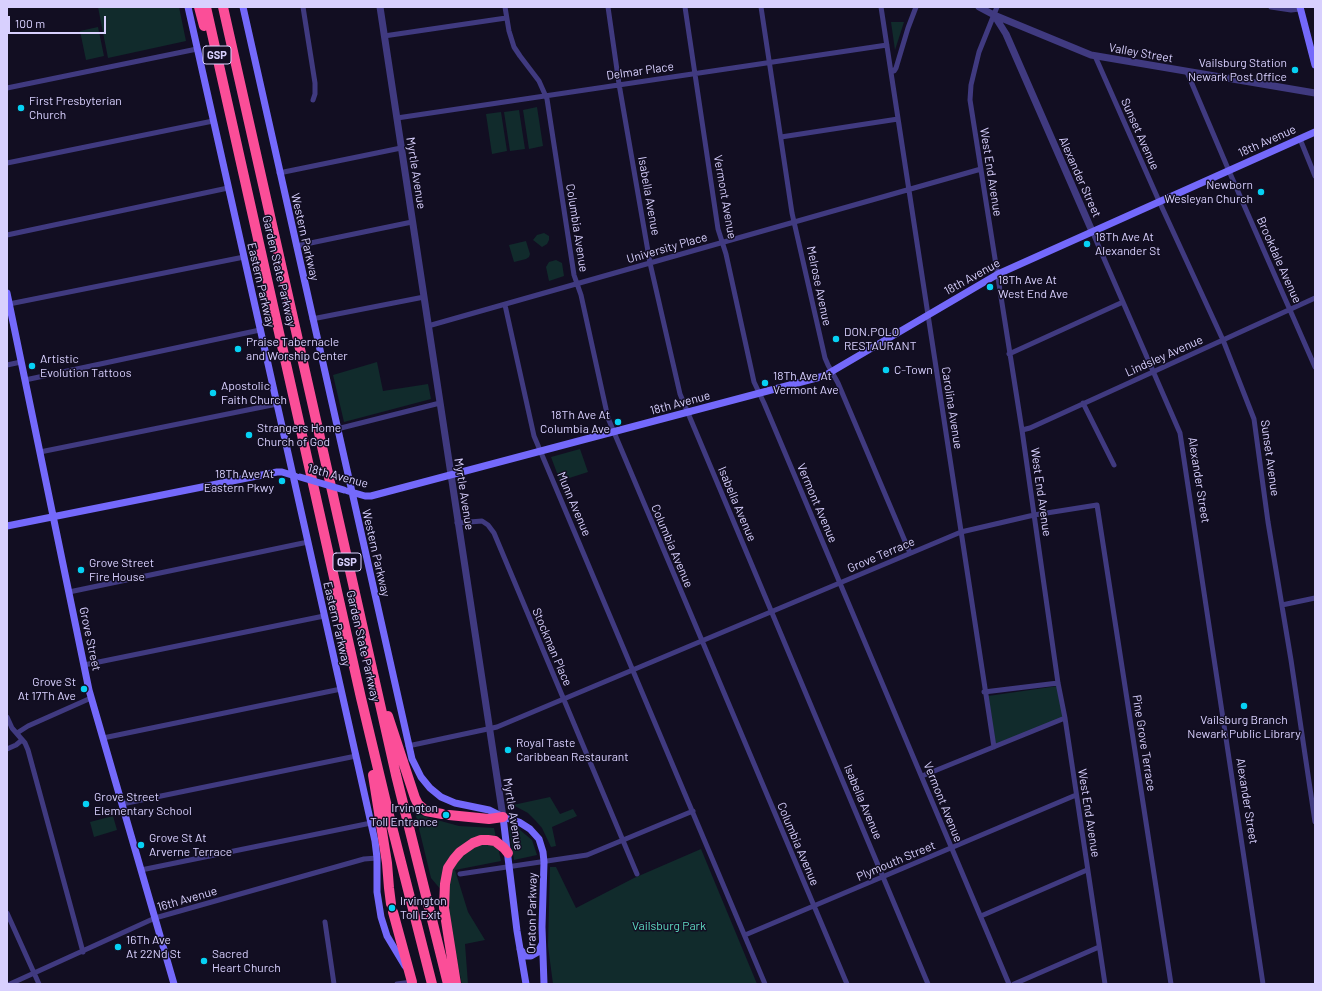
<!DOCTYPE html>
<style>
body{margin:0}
#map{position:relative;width:1322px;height:991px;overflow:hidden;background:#120e22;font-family:Barlow,sans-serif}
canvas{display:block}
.frame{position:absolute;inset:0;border:8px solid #d8d0fe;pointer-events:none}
.scale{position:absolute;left:8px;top:16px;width:98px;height:18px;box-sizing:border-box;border:2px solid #d8d0fe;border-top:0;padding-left:5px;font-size:12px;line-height:14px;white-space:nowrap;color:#d8d0fe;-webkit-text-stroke:3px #120e22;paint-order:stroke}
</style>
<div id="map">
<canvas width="1322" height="991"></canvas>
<div class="frame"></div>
<div class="scale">100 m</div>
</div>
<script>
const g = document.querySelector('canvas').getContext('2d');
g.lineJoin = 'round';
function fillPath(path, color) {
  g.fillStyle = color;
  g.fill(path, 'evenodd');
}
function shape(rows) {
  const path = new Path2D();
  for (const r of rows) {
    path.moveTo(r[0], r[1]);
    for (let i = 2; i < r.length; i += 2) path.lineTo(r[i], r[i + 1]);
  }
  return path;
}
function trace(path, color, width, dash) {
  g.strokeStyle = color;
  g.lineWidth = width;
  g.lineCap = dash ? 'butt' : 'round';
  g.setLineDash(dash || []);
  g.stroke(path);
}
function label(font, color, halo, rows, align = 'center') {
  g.font = font + ' Barlow,sans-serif';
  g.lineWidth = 3;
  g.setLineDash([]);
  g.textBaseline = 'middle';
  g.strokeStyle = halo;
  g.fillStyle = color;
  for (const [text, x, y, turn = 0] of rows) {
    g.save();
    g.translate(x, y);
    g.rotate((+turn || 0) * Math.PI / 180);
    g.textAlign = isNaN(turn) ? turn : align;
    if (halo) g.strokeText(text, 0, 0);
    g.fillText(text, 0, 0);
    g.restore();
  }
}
const green = shape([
 [98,7,179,7,186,41,108,58],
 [891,22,904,22,895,50],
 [98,27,104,56,86,60,80,31],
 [537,107,543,146,529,149,523,110],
 [519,110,525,149,510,151,504,112],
 [501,112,507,151,492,154,486,114],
 [544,233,549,236,549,240,547,244,542,247,533,240,537,235],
 [526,241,530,254,529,257,526,259,514,262,509,245],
 [556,260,562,263,564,276,549,281,546,267,549,262],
 [377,362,383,391,428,384,431,399,344,422,333,375],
 [580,449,588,472,560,481,551,457],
 [1058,686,1063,718,995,745,988,696],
 [550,797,560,814,573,809,577,816,552,827,556,846,551,847,542,828,535,820,528,813,513,805],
 [415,812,426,817,459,826,494,828,501,861,455,870,468,912,485,940,465,944,468,984,462,984,451,932,447,897,431,878],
 [113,816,117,830,94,837,90,822],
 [514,825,532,840,537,855,514,860,509,827],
 [701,849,757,984,553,984,548,946,550,867,556,867,576,908,634,878]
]);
const minor = shape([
 [303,7,315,83,315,94,313,100],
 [505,7,509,31,514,47,520,56,539,81,547,99,574,275,581,295,608,418,847,984],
 [608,7,619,84,650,263,680,394,928,984],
 [685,7,718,229,726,254,754,382,764,403,1009,984],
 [761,7,792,213,825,358,828,365,838,383,910,553],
 [881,7,994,747],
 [997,7,979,52,971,85,970,100,1022,430,1058,683,1065,718,1105,984],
 [1271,7,1291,10,1300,9],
 [384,36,506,18],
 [1095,56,1159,201,1223,340,1254,419,1268,522,1291,660,1315,822],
 [891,72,894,71,896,68,908,28,916,7],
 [1187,72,1229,171,1315,367],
 [7,88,197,49],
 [397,118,887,45],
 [781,137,898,119],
 [1300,139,1315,176],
 [7,163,213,121],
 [279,173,401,148],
 [1092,231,1180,433,1263,984],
 [7,235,228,188],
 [296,246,412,222],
 [9,304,244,257],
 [505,305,534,436,765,984],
 [312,319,424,297],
 [428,326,981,169],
 [1009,354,1123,302],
 [7,365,21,362],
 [25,380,260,330],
 [1083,403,1114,465],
 [337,429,440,403],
 [1022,430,1030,428,1315,298],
 [40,452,277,404],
 [457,523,482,521,488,525,494,533,637,874],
 [69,592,308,542],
 [1282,605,1315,598],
 [84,665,324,616],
 [984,692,1058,683],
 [7,717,12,728,25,743,28,750,83,952],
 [17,733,28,726,91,698],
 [103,738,341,689],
 [408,746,497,727,961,532,1034,515,1097,505,1171,984],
 [7,749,16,745,22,740],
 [922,776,1065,718],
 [122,804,356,756],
 [141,870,371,823],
 [460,874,587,855,693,811],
 [7,913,39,984],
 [981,916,1087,870],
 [325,922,334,984],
 [745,935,1076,795],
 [10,984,155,918,364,859,377,858],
 [397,984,412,982],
 [1014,984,1099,947]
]);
const tertiary = shape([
 [380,7,503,817],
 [979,7,994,15,1091,55,1315,93],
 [994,15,1006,34,1092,231]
]);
const secondary = shape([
 [188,7,375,841,377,858,377,892,381,917,387,936,405,966],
 [243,7,412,759,421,777,430,788,441,797,455,803,489,810,503,817,519,822,530,829,539,839,543,852,544,862,542,927,544,984],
 [1300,7,1315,65],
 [7,293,89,690,174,984],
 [348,491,365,496,371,496,824,376,998,274,1315,132],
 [7,526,277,472,282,472,295,476],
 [503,817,517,931,526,984],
 [520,949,526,956,531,956,538,952,542,944]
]);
const motorway = shape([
 [199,7,204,26],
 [206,7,361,698,389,815,432,984],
 [223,7,396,775,448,984],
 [388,716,415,798,418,804,426,811,442,814],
 [373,775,387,863,389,888,391,904],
 [449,815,489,819,503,817],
 [393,912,412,982],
 [456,984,444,908,445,884,448,868,454,859,460,852,473,843,481,840,488,840,495,841,504,848,508,853]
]);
const secondaryBridge = shape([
 [300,477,344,490]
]);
const markers = [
 [1295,70,4,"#06d1f4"],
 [21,108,4,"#06d1f4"],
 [1261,192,4,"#06d1f4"],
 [1087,244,4,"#06d1f4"],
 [990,287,4,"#06d1f4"],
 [836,339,4,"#06d1f4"],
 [238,349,4,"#06d1f4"],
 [32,366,4,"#06d1f4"],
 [886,370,4,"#06d1f4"],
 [765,383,4,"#06d1f4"],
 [213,393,4,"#06d1f4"],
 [618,422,4,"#06d1f4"],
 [249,435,4,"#06d1f4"],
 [282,481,4,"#06d1f4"],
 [81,570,4,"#06d1f4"],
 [84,689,4,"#06d1f4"],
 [1244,706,4,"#06d1f4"],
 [508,750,4,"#06d1f4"],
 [86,804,4,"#06d1f4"],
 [446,815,4,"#06d1f4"],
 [141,845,4,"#06d1f4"],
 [392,908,4,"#06d1f4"],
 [118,947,4,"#06d1f4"],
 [204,961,4,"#06d1f4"]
];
const shields = [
 [217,55,28],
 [347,562,28]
];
const shieldNames = [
 ["GSP",217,55],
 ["GSP",347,562]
];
const streetNames = [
 ["Valley Street",1141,53,10],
 ["Delmar Place",640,71,-8],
 ["Sunset Avenue",1140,134,66],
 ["18th Avenue",1267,141,-24],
 ["West End Avenue",991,172,81],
 ["Myrtle Avenue",416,173,81],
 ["Alexander Street",1080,177,66],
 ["Isabella Avenue",649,196,80],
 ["Vermont Avenue",725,197,80],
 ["Columbia Avenue",577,228,81],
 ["Western Parkway",305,237,77],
 ["University Place",667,248,-16],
 ["Brookdale Avenue",1279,260,66],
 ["Garden State Parkway",279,271,77],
 ["18th Avenue",972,277,-29],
 ["Eastern Parkway",261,285,77],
 ["Melrose Avenue",819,286,78],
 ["Lindsley Avenue",1164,356,-24],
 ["18th Avenue",680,403,-15],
 ["Carolina Avenue",952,408,81],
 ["Sunset Avenue",1270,458,82],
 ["18th Avenue",338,476,15],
 ["Alexander Street",1199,480,81],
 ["West End Avenue",1041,492,82],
 ["Myrtle Avenue",464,494,81],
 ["Vermont Avenue",817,503,67],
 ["Munn Avenue",574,504,67],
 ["Isabella Avenue",737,504,67],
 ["Columbia Avenue",672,546,67],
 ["Western Parkway",376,553,77],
 ["Grove Terrace",881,555,-23],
 ["Eastern Parkway",337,624,77],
 ["Grove Street",90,639,78],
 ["Garden State Parkway",363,646,77],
 ["Stockman Place",552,647,67],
 ["Pine Grove Terrace",1144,743,81],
 ["Alexander Street",1247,801,81],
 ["Isabella Avenue",863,802,67],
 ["Vermont Avenue",943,802,68],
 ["West End Avenue",1089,813,81],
 ["Myrtle Avenue",513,814,81],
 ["Columbia Avenue",798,844,67],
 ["Plymouth Street",896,861,-23],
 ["16th Avenue",187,899,-16],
 ["Oraton Parkway",532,913,-89]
];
const poiNames = [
 ["Vailsburg Station",1287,63,"right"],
 ["Newark Post Office",1287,77,"right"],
 ["First Presbyterian",29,101],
 ["Church",29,115],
 ["Newborn",1253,185,"right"],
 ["Wesleyan Church",1253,199,"right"],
 ["18Th Ave At",1095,237],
 ["Alexander St",1095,251],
 ["18Th Ave At",998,280],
 ["West End Ave",998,294],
 ["DON.POLO",844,332],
 ["RESTAURANT",844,346],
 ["Praise Tabernacle",246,342],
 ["and Worship Center",246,356],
 ["Artistic",40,359],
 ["Evolution Tattoos",40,373],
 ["C-Town",894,370],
 ["18Th Ave At",773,376],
 ["Vermont Ave",773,390],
 ["Apostolic",221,386],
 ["Faith Church",221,400],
 ["18Th Ave At",610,415,"right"],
 ["Columbia Ave",610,429,"right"],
 ["Strangers Home",257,428],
 ["Church of God",257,442],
 ["18Th Ave At",274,474,"right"],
 ["Eastern Pkwy",274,488,"right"],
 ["Grove Street",89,563],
 ["Fire House",89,577],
 ["Grove St",76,682,"right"],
 ["At 17Th Ave",76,696,"right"],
 ["Vailsburg Branch",1244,720,"center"],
 ["Newark Public Library",1244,734,"center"],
 ["Royal Taste",516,743],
 ["Caribbean Restaurant",516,757],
 ["Grove Street",94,797],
 ["Elementary School",94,811],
 ["Irvington",438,808,"right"],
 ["Toll Entrance",438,822,"right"],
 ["Grove St At",149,838],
 ["Arverne Terrace",149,852],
 ["Irvington",400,901],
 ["Toll Exit",400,915],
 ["16Th Ave",126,940],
 ["At 22Nd St",126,954],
 ["Sacred",212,954],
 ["Heart Church",212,968]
];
const parkNames = [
 ["Vailsburg Park",669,926]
];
fillPath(green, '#112b2c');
trace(minor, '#403a80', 5);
trace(tertiary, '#403a80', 7);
trace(secondary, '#7469fb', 7);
trace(motorway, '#fb4e98', 10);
trace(secondaryBridge, '#7469fb', 7);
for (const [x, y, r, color] of markers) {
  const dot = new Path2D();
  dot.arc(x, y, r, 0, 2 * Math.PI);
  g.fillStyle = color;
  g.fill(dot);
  trace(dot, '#120e22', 1.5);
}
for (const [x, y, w] of shields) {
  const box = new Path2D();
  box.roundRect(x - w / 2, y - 9, w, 18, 3);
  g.fillStyle = '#120e22';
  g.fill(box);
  trace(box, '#d8d0fe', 1);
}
label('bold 11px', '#d8d0fe', null, shieldNames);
label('12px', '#d8d0fe', '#120e22', streetNames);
label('12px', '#d8d0fe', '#120e22', poiNames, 'left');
label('12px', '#5edcc3', '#120e22', parkNames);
</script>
